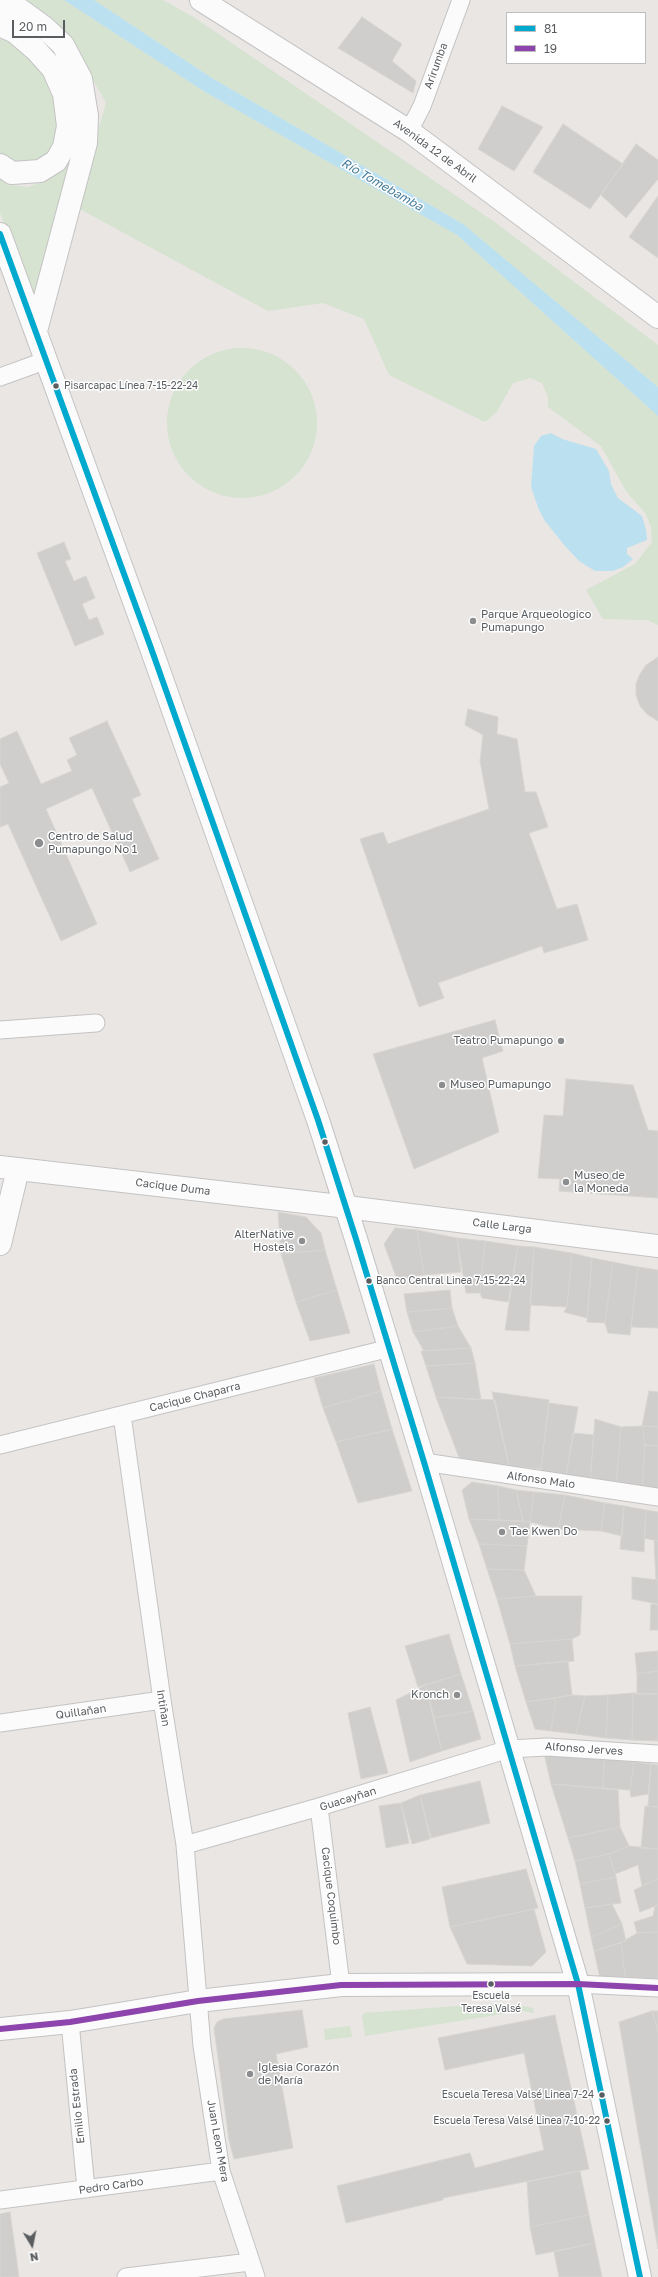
<!DOCTYPE html>
<meta charset="utf-8">
<style>
body{margin:0}
#map{position:relative;width:658px;height:2277px;overflow:hidden;background:#e9e6e3;font-family:"Golos Text",sans-serif}
canvas{display:block}
.legend{position:absolute;left:506px;top:12px;width:140px;height:52px;box-sizing:border-box;background:#fff;border:1px solid #bdbebf;margin:0;padding:5px 7px;list-style:none;font-size:12px;color:#595d60}
.legend li{display:flex;align-items:center;gap:8px;height:20px}
.legend b{width:20px;border:1px solid #bdbebf}
.north{position:absolute;left:12px;top:2225px;width:40px;height:40px;-webkit-text-stroke:3px #fff;paint-order:stroke;rotate:170deg;font-size:11px;font-weight:700;line-height:16px;text-align:center;color:#595d60}
.north::after{content:'';display:block;margin:auto;width:14px;height:18px;background:#595d60;clip-path:polygon(50% 0,100% 100%,50% 72%,0 100%)}
.scale{position:absolute;left:12px;top:20px;width:53px;height:18px;box-sizing:border-box;border:2px solid #595d60;border-top:0;padding-left:5px;font-size:12px;line-height:14px;white-space:nowrap;color:#595d60;-webkit-text-stroke:3px #fff;paint-order:stroke}
</style>
<div id="map">
<canvas width="658" height="2277"></canvas>
<ul class="legend">
<li><b style="height:5px;background:#00a9ce"></b>81</li>
<li><b style="height:5px;background:#8e44ad"></b>19</li>
</ul>
<div class="north">N</div>
<div class="scale">20 m</div>
</div>
<script>
const g = document.querySelector('canvas').getContext('2d');
g.lineJoin = 'round';
function fillPath(path, color) {
  g.fillStyle = color;
  g.fill(path, 'evenodd');
}
function shape(rows) {
  const path = new Path2D();
  for (const r of rows) {
    if (r.length === 3) {
      path.moveTo(r[0] + r[2], r[1]);
      path.arc(r[0], r[1], r[2], 0, 2 * Math.PI);
      continue;
    }
    path.moveTo(r[0], r[1]);
    for (let i = 2; i < r.length; i += 2) path.lineTo(r[i], r[i + 1]);
  }
  return path;
}
function trace(path, color, width, dash) {
  g.strokeStyle = color;
  g.lineWidth = width;
  g.lineCap = dash ? 'butt' : 'round';
  g.setLineDash(dash || []);
  g.stroke(path);
}
function label(font, color, halo, rows, align = 'center') {
  g.font = font + ' "Golos Text",sans-serif';
  g.lineWidth = 3;
  g.setLineDash([]);
  g.textBaseline = 'middle';
  g.strokeStyle = halo;
  g.fillStyle = color;
  for (const [text, x, y, turn = 0] of rows) {
    g.save();
    g.translate(x, y);
    g.rotate((+turn || 0) * Math.PI / 180);
    g.textAlign = isNaN(turn) ? turn : align;
    if (halo) g.strokeText(text, 0, 0);
    g.fillText(text, 0, 0);
    g.restore();
  }
}
const green = shape([
 [19,0,64,0,205,92,457,235,658,416,658,625,647,620,603,619,586,590,635,564,652,542,651,527,646,514,626,491,601,446,548,407,548,397,542,383,530,378,513,383,496,413,485,422,389,375,364,319,323,303,268,311,76,207,106,103,72,42],
 [94,0,163,0,195,18,493,221,658,345,658,387,463,224,212,78],
 [0,32,32,55,60,96,59,142,39,166,0,164],
 [73,155,35,305,0,213,0,177,11,185,28,187,45,181],
 [242,423,75],
 [470,2005,518,2005,533,2008,534,2013,521,2011,365,2036,362,2016,364,2013],
 [350,2026,352,2037,325,2040,324,2029]
]);
const water = shape([
 [64,0,94,0,212,78,463,224,658,387,658,416,457,235,205,92],
 [551,433,562,439,596,449,609,471,611,484,618,498,642,516,646,530,647,540,627,548,627,554,633,559,623,567,613,571,595,571,579,561,565,546,545,521,539,510,531,487,534,446,541,436]
]);
const building = shape([
 [362,17,402,44,392,61,416,81,413,93,338,48,362,17],
 [502,106,543,127,514,171,478,149,502,106],
 [563,124,623,164,590,209,533,172,563,124],
 [636,144,658,160,658,179,626,218,601,195,636,144],
 [658,196,658,258,629,237,658,196],
 [64,542,71,559,65,561,74,581,86,576,95,598,82,604,89,620,97,617,104,634,75,646,37,553,64,542],
 [658,657,658,721,647,714,640,706,636,695,636,684,640,674,646,665,658,657],
 [468,709,498,717,497,734,517,739,525,792,536,792,548,827,529,833,557,909,577,904,588,940,544,953,542,946,438,983,444,998,419,1007,360,839,383,832,388,844,489,809,480,761,483,735,465,725,468,709],
 [107,721,141,795,132,799,159,859,130,872,92,788,46,809,97,924,61,941,8,824,0,827,0,787,9,783,0,764,0,739,17,731,41,784,72,771,67,760,77,755,69,738,107,721],
 [495,1020,503,1051,482,1058,499,1132,414,1169,373,1054,495,1020],
 [566,1079,633,1085,648,1130,658,1131,658,1198,559,1191,560,1179,538,1178,544,1115,563,1116,566,1079],
 [278,1212,306,1217,321,1233,325,1250,281,1254,278,1212],
 [395,1228,417,1230,424,1275,397,1279,384,1244,395,1228],
 [417,1230,457,1238,461,1272,424,1275,417,1230],
 [457,1238,485,1241,480,1293,466,1293,457,1238],
 [485,1241,518,1246,508,1302,482,1298,480,1293,485,1241],
 [518,1246,534,1247,529,1331,505,1330,518,1246],
 [534,1247,572,1253,567,1307,530,1305,534,1247],
 [325,1250,337,1290,296,1302,281,1254,325,1250],
 [572,1253,592,1258,587,1318,564,1312,567,1307,572,1253],
 [592,1258,613,1262,605,1323,587,1322,592,1258],
 [613,1262,638,1267,630,1335,608,1333,605,1323,613,1262],
 [638,1267,658,1270,658,1328,631,1327,638,1267],
 [337,1290,350,1333,310,1341,296,1302,337,1290],
 [450,1290,452,1308,407,1312,404,1294,450,1290],
 [452,1308,458,1326,413,1332,407,1312,452,1308],
 [458,1326,471,1348,424,1351,413,1332,458,1326],
 [471,1348,475,1363,426,1366,421,1351,471,1348],
 [475,1363,481,1400,436,1397,426,1366,475,1363],
 [374,1364,381,1391,323,1408,314,1378,374,1364],
 [381,1391,392,1429,336,1442,323,1408,381,1391],
 [649,1391,658,1392,658,1427,642,1426,649,1391],
 [492,1392,549,1400,541,1469,509,1466,492,1392],
 [436,1397,495,1400,509,1466,460,1460,436,1397],
 [549,1403,578,1407,566,1477,543,1474,541,1469,549,1403],
 [595,1419,621,1427,616,1485,590,1480,595,1419],
 [642,1426,645,1445,642,1488,616,1485,621,1427,642,1426],
 [642,1426,658,1427,658,1446,645,1445,642,1426],
 [392,1429,412,1491,358,1503,336,1442,392,1429],
 [573,1433,594,1435,590,1480,566,1477,573,1433],
 [645,1445,658,1446,658,1491,642,1488,645,1445],
 [472,1482,498,1486,499,1520,469,1519,462,1490,472,1482],
 [498,1486,516,1490,523,1521,499,1520,498,1486],
 [516,1490,534,1492,530,1522,523,1521,516,1490],
 [534,1492,565,1495,558,1529,530,1522,534,1492],
 [565,1495,605,1503,601,1531,558,1529,565,1495],
 [605,1503,624,1506,622,1536,601,1531,605,1503],
 [624,1506,646,1510,644,1552,620,1549,624,1506],
 [646,1510,658,1512,658,1541,644,1538,646,1510],
 [469,1519,530,1522,527,1546,479,1544,469,1519],
 [654,1540,658,1541,658,1580,656,1580,654,1540],
 [479,1544,527,1546,524,1570,487,1569,479,1544],
 [487,1569,524,1570,536,1596,497,1599,487,1569],
 [632,1577,658,1580,658,1604,632,1599,632,1577],
 [536,1596,582,1596,580,1635,572,1639,510,1644,497,1599,536,1596],
 [651,1604,658,1605,658,1630,650,1630,651,1604],
 [449,1634,461,1674,418,1687,405,1646,449,1634],
 [572,1639,574,1661,515,1666,510,1644,572,1639],
 [658,1651,658,1671,637,1674,635,1653,658,1651],
 [568,1661,572,1695,526,1702,515,1666,568,1661],
 [658,1671,658,1694,637,1694,637,1674,658,1671],
 [461,1674,473,1711,433,1718,426,1685,461,1674],
 [426,1685,442,1751,410,1762,396,1700,426,1685],
 [633,1693,658,1694,658,1741,632,1740,633,1693],
 [633,1693,632,1740,606,1738,608,1695,633,1693],
 [572,1695,585,1696,576,1734,551,1731,556,1698,572,1695],
 [608,1695,606,1738,576,1734,585,1696,608,1695],
 [556,1698,551,1731,535,1729,526,1702,556,1698],
 [370,1707,388,1773,361,1779,348,1713,370,1707],
 [473,1711,481,1739,442,1751,433,1718,473,1711],
 [544,1753,604,1759,603,1788,551,1784,544,1753],
 [604,1759,634,1762,630,1790,603,1788,604,1759],
 [634,1762,651,1764,648,1794,631,1797,630,1790,634,1762],
 [651,1764,658,1765,658,1807,648,1806,651,1764],
 [480,1781,490,1823,431,1838,420,1795,480,1781],
 [551,1784,618,1790,620,1827,568,1838,551,1784],
 [420,1795,430,1839,412,1844,401,1803,420,1795],
 [401,1803,409,1843,386,1848,379,1806,401,1803],
 [645,1806,658,1807,658,1849,641,1848,645,1806],
 [620,1827,629,1846,609,1854,575,1861,568,1838,620,1827],
 [629,1846,658,1849,658,1879,642,1886,638,1865,615,1874,609,1854,629,1846],
 [609,1854,616,1877,580,1884,575,1861,609,1854],
 [526,1869,538,1908,450,1927,442,1887,526,1869],
 [616,1877,621,1903,585,1908,580,1884,616,1877],
 [658,1879,658,1905,640,1912,634,1890,658,1879],
 [612,1904,622,1924,591,1937,585,1908,612,1904],
 [658,1905,658,1932,637,1933,634,1922,653,1916,655,1906,658,1905],
 [534,1909,546,1952,532,1966,467,1964,450,1927,534,1909],
 [622,1924,626,1941,594,1951,591,1937,622,1924],
 [658,1932,658,1979,625,1977,621,1943,637,1933,658,1932],
 [621,1943,625,1977,600,1978,594,1951,621,1943],
 [302,2010,308,2047,276,2054,293,2148,234,2159,229,2140,214,2028,217,2022,223,2019,302,2010],
 [652,2011,658,2032,658,2249,619,2022,652,2011],
 [652,2011,658,2011,658,2032,652,2011],
 [555,2015,589,2169,443,2198,443,2200,346,2223,337,2186,470,2153,475,2168,544,2150,524,2053,445,2070,438,2038,555,2015],
 [580,2171,589,2215,530,2227,527,2182,580,2171],
 [10,2212,19,2277,0,2277,0,2214,10,2212],
 [589,2215,595,2243,536,2255,530,2227,589,2215],
 [595,2243,602,2277,559,2277,554,2252,595,2243]
]);
const street = shape([
 [409,131,422,106,461,0],
 [0,377,47,360],
 [0,1030,96,1023],
 [122,1415,162,1700,185,1845,202,2046,221,2171,256,2277],
 [0,1445,390,1348],
 [424,1462,658,1497],
 [0,1723,162,1700],
 [319,1807,341,1985],
 [185,1845,319,1807,509,1749,547,1747,658,1754],
 [578,1984,658,1988],
 [70,2022,86,2189],
 [0,2200,221,2171],
 [126,2277,250,2262]
]);
const secondary = shape([
 [201,0,409,131,658,317],
 [0,4,19,9,45,28,63,45,81,79,87,116,86,143,36,331],
 [0,25,15,32,35,49,53,69,64,94,68,126,64,147,56,161,40,171,12,173,0,165],
 [0,234,151,648,318,1120,356,1239,424,1462,578,1984,640,2277],
 [0,1167,331,1205,658,1246],
 [0,1244,18,1169],
 [0,2029,70,2022,198,2001,341,1985,578,1984]
]);
const bus1 = shape([
 [0,234,151,648,318,1120,356,1239,424,1462,578,1984,640,2277]
]);
const bus2 = shape([
 [0,2029,70,2022,198,2001,341,1985,578,1984,658,1988]
]);
const markers = [
 [56,386,3.5,"#595d60"],
 [473,621,4,"#8b8d8e"],
 [39,843,5,"#8b8d8e"],
 [561,1041,4,"#8b8d8e"],
 [442,1085,4,"#8b8d8e"],
 [325,1142,3.5,"#595d60"],
 [566,1182,4,"#8b8d8e"],
 [302,1241,4,"#8b8d8e"],
 [369,1281,3.5,"#595d60"],
 [502,1532,4,"#8b8d8e"],
 [457,1695,4,"#8b8d8e"],
 [491,1984,3.5,"#595d60"],
 [250,2074,4,"#8b8d8e"],
 [602,2095,3.5,"#595d60"],
 [607,2121,3.5,"#595d60"]
];
const busNames = [
 ["Pisarcapac Línea 7-15-22-24",64,386],
 ["Banco Central Linea 7-15-22-24",376,1281],
 ["Escuela",491,1996,"center"],
 ["Teresa Valsé",491,2009,"center"],
 ["Escuela Teresa Valsé Linea 7-24",594,2095,"right"],
 ["Escuela Teresa Valsé Linea 7-10-22",600,2121,"right"]
];
const streetNames = [
 ["Arirumba",436,66,-70],
 ["Avenida 12 de Abril",435,151,36],
 ["Cacique Duma",173,1187,7],
 ["Calle Larga",502,1226,7],
 ["Cacique Chaparra",195,1397,-14],
 ["Alfonso Malo",541,1480,8],
 ["Intiñan",163,1708,81],
 ["Quillañan",81,1712,-8],
 ["Alfonso Jerves",584,1749,4],
 ["Guacayñan",348,1799,-17],
 ["Cacique Coquimbo",331,1896,83],
 ["Emilio Estrada",77,2106,-96],
 ["Juan Leon Mera",218,2141,80],
 ["Pedro Carbo",111,2186,-8]
];
const poiNames = [
 ["Parque Arqueologico",481,615],
 ["Pumapungo",481,628],
 ["Centro de Salud",48,837],
 ["Pumapungo No 1",48,850],
 ["Teatro Pumapungo",553,1041,"right"],
 ["Museo Pumapungo",450,1085],
 ["Museo de",574,1176],
 ["la Moneda",574,1189],
 ["AlterNative",294,1235,"right"],
 ["Hostels",294,1248,"right"],
 ["Tae Kwen Do",510,1532],
 ["Kronch",449,1695,"right"],
 ["Iglesia Corazón",258,2068],
 ["de María",258,2081]
];
const waterNames = [
 ["Río Tomebamba",382,185,30]
];
fillPath(green, '#d5e3d0');
fillPath(water, '#bbe0ef');
fillPath(building, '#d0cecc');
trace(building, '#d7d5d2', 1);
trace(street, '#c4c3c4', 19);
trace(secondary, '#c4c3c4', 24);
trace(street, '#fcfbfb', 17);
trace(secondary, '#fcfbfb', 22);
trace(bus1, '#00a9ce', 6);
trace(bus2, '#8e44ad', 6);
for (const [x, y, r, color] of markers) {
  const dot = new Path2D();
  dot.arc(x, y, r, 0, 2 * Math.PI);
  g.fillStyle = color;
  g.fill(dot);
  trace(dot, '#fff', 1.5);
}
label('10px', '#595d60', '#fff', busNames, 'left');
label('11px', '#595d60', '#fff', streetNames);
label('11px', '#595d60', '#fff', poiNames, 'left');
label('italic 12px', '#457c9c', '#fff', waterNames);
</script>
